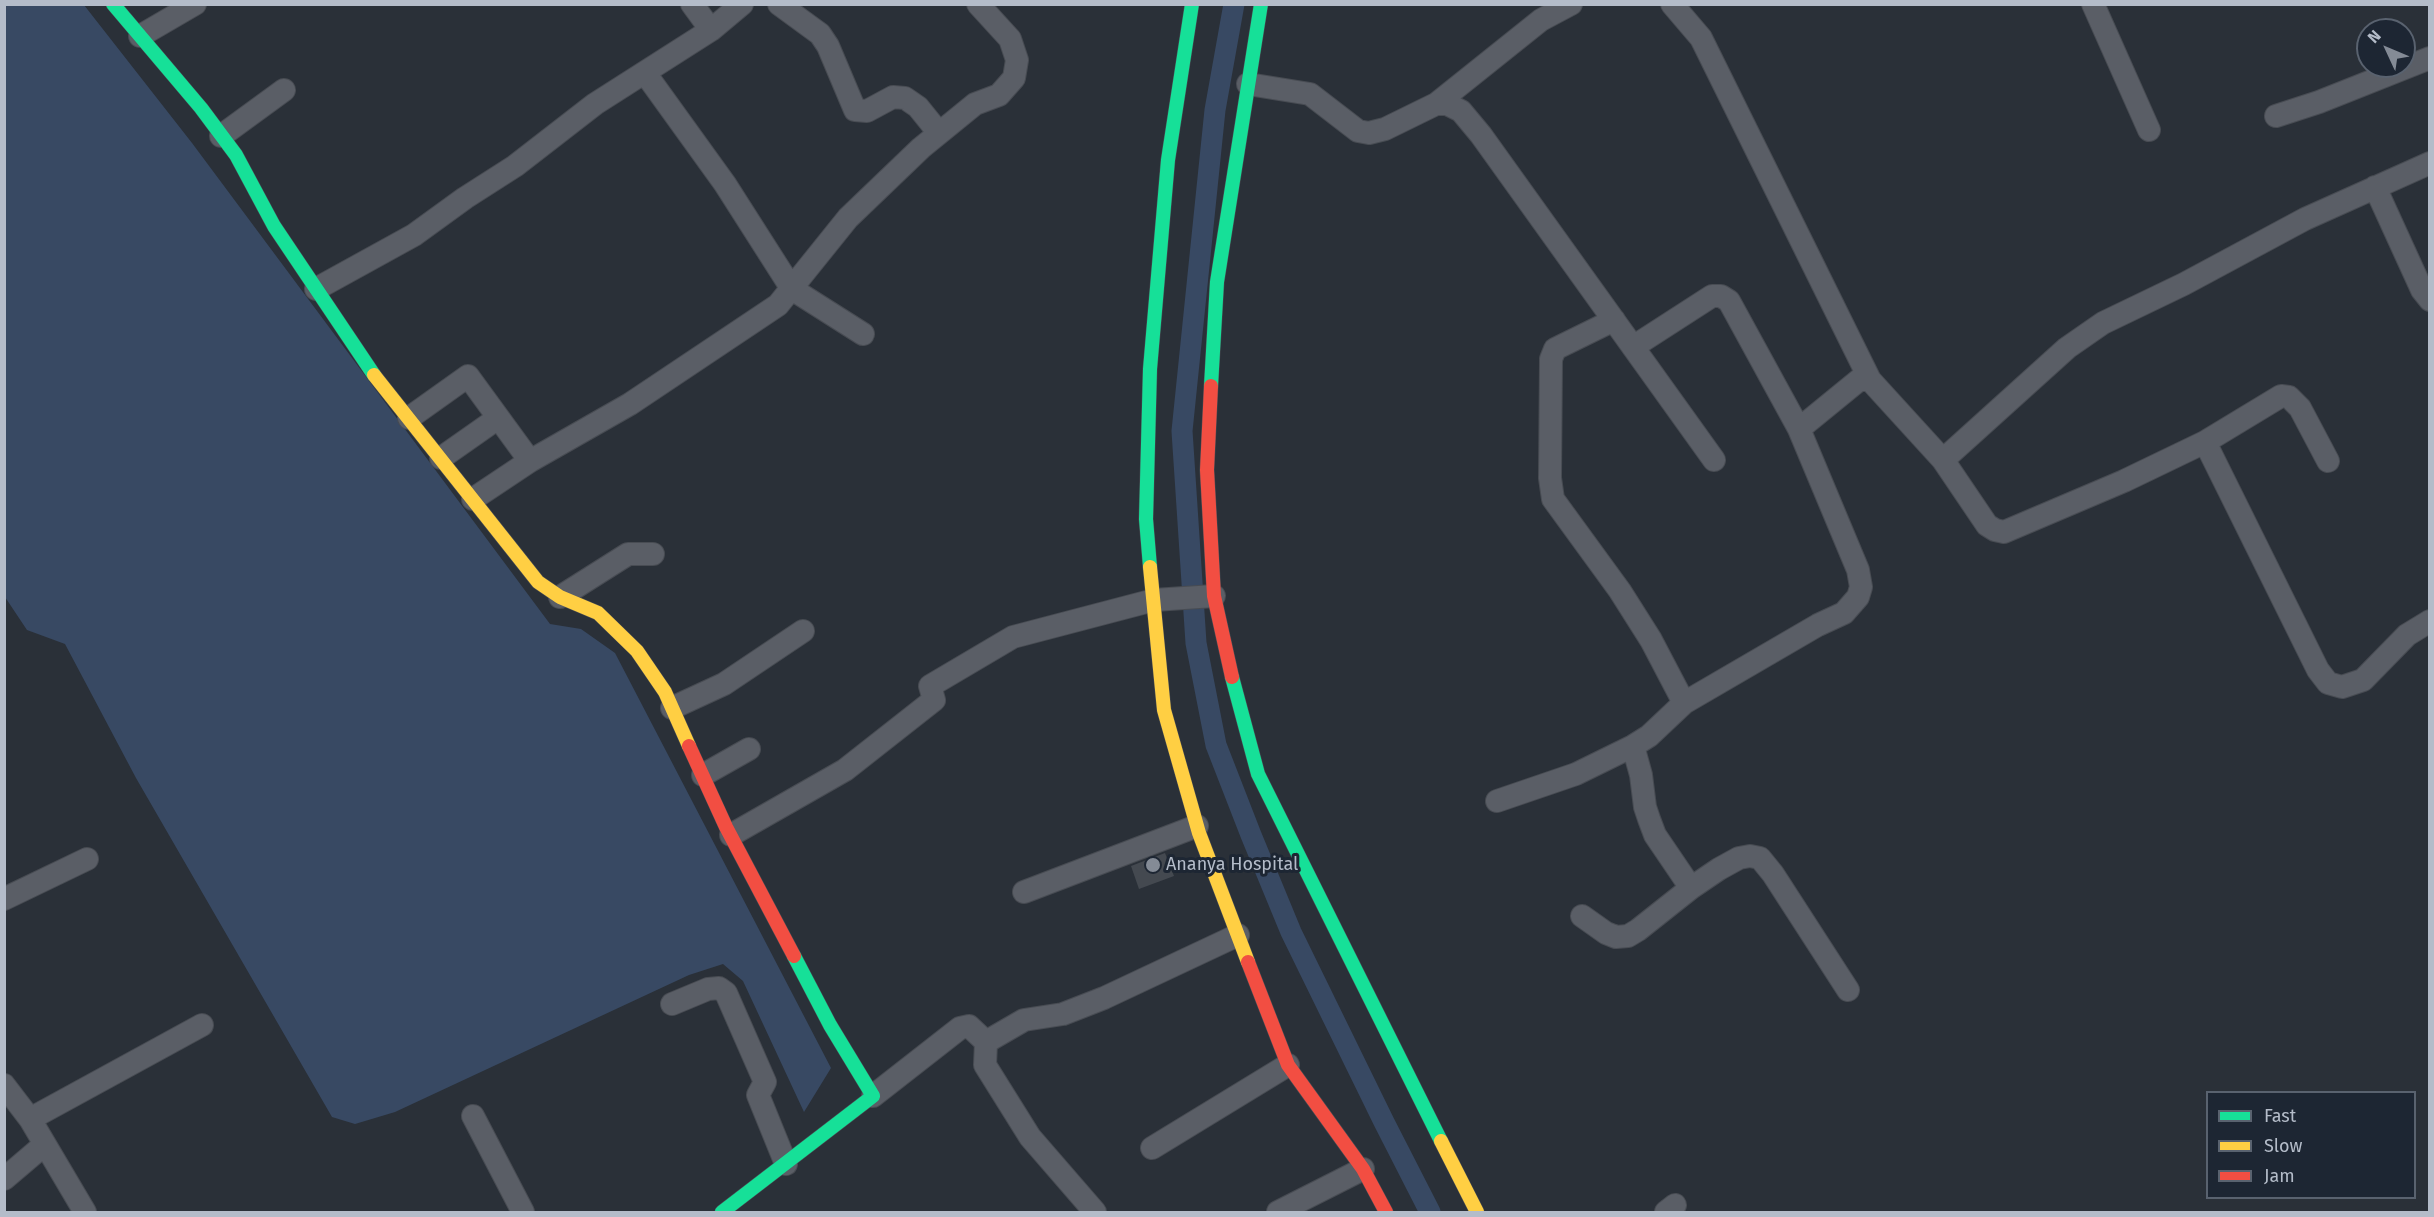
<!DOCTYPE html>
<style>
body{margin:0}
#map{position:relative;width:2434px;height:1217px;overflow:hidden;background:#2a3038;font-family:"Fira Sans",sans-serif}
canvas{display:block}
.frame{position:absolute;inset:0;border:6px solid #b4bcc9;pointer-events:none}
.legend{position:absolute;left:2206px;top:1091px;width:210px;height:108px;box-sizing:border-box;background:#1d2633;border:2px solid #59626f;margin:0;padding:8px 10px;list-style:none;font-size:18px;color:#b4bcc9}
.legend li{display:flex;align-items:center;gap:12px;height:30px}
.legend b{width:30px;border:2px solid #59626f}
.north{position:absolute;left:2356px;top:18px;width:60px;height:60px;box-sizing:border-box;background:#1d2633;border:2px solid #59626f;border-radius:50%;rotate:314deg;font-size:16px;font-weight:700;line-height:24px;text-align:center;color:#b4bcc9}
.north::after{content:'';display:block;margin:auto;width:21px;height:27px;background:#848b96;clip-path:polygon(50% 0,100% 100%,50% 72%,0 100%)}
</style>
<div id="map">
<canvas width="2434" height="1217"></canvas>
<div class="frame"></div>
<ul class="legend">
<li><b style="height:8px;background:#16e098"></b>Fast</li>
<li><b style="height:8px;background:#ffcf43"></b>Slow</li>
<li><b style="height:8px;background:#f24e42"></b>Jam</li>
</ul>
<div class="north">N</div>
</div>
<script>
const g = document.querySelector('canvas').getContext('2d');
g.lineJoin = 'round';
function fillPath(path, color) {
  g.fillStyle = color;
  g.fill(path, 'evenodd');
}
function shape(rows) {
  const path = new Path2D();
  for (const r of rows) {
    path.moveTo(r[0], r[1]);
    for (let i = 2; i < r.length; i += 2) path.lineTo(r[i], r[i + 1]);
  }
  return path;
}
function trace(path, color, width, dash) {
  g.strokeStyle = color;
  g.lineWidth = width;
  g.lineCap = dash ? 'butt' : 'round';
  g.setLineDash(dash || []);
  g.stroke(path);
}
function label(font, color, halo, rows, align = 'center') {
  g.font = font + ' "Fira Sans",sans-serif';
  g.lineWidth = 6;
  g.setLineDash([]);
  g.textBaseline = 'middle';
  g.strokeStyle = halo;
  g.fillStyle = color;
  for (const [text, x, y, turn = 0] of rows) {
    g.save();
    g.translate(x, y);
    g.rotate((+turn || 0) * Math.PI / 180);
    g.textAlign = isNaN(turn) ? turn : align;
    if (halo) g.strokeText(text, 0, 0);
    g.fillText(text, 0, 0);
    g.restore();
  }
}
const water = shape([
 [4,5,84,5,192,143,550,624,581,629,615,653,831,1068,804,1112,743,981,723,964,689,975,395,1112,355,1124,332,1117,136,778,65,644,27,630,5,597]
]);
const canal = shape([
 [1234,4,1215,110,1182,431,1196,643,1216,745,1251,835,1291,932,1384,1122,1430,1212]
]);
const building = shape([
 [1165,853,1174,876,1139,889,1131,866]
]);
const street = shape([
 [692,4,711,30],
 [779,4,820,34,828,46,855,110,867,111,893,97,905,98,918,107,939,133],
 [1672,4,1701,38,1870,380],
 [2093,4,2149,130],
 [140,36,195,4],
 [645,73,725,184,792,289,863,334],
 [1248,84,1310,94,1358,131,1369,133,1385,129,1436,104,1447,104,1461,111,1481,135,1714,460],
 [1436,104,1541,20,1571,4],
 [2276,116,2319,102,2430,58],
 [221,136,284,90],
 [2375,187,2422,290,2430,300],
 [316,289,414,235,465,198,515,166,595,104,711,30,742,4],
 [1614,320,1555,349,1551,359,1550,478,1553,499,1620,591,1651,640,1684,703],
 [409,418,468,376,530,461],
 [1799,429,1859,380,1870,380,1943,460,1987,525,1995,530,2004,532,2124,481,2205,442,2281,396,2289,397,2300,408,2328,461],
 [2205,442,2318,670,2328,683,2342,687,2363,680,2407,635,2430,621],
 [441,458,498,418],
 [1943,460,2067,348,2103,323,2184,284,2305,219,2430,163],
 [473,499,530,461,630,404,778,305,848,218,921,148,975,104,999,95,1014,78,1017,60,1010,39,978,4],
 [560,597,628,554,653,554],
 [672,708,724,684,803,631],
 [1633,746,1641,775,1645,807,1649,819,1655,835,1691,888],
 [703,775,749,749],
 [1497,801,1576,774,1633,746,1649,736,1684,703,1818,625,1844,613,1858,597,1861,587,1858,570,1799,429,1729,301,1721,296,1712,296,1633,347],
 [731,835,845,770,934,700,930,686,1013,637,1154,600,1214,596],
 [1024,892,1197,826],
 [4,899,87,859],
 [1582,916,1606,933,1616,937,1628,936,1638,930,1691,888,1719,869,1739,858,1750,856,1760,858,1773,874,1848,990],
 [672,1004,708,989,719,988,726,993,765,1082,758,1095,786,1164],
 [986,1042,985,1065,1030,1137,1095,1212],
 [4,1085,30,1119,85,1212],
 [873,1096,960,1028,969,1026,986,1042,1024,1020,1063,1014,1104,998,1238,935],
 [473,1116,523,1212],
 [30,1119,202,1025],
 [1152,1148,1288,1065],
 [4,1179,44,1145],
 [1278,1212,1363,1169],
 [1666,1212,1675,1205]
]);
const fast = shape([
 [113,4,201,108,236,155,274,226,374,375],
 [1211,386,1217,282,1261,4],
 [1150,567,1146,519,1150,369,1168,160,1192,4],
 [1232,677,1258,774,1441,1141],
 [722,1212,873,1096,830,1025,794,956]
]);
const slow = shape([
 [374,375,538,582,560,597,598,613,637,651,665,692,689,746],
 [1150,567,1164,710,1199,833,1248,962],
 [1441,1141,1477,1212]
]);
const jam = shape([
 [1211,386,1207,470,1214,596,1232,677],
 [689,746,726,827,794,956],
 [1248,962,1288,1065,1363,1169,1386,1212]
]);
const markers = [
 [1153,865,8,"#848b96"]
];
const poiNames = [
 ["Ananya Hospital",1166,865]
];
fillPath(water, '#384963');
trace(canal, '#384963', 21);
fillPath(building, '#444950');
trace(street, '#484c53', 24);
trace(fast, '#484c53', 15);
trace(slow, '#484c53', 15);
trace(jam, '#484c53', 15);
trace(street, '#5a5e66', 22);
trace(fast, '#16e098', 14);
trace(slow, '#ffcf43', 14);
trace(jam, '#f24e42', 14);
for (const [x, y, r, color] of markers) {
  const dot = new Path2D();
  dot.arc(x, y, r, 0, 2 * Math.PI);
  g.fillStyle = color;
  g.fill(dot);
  trace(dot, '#1d2633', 2);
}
label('18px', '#b4bcc9', '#1d2633', poiNames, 'left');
</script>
